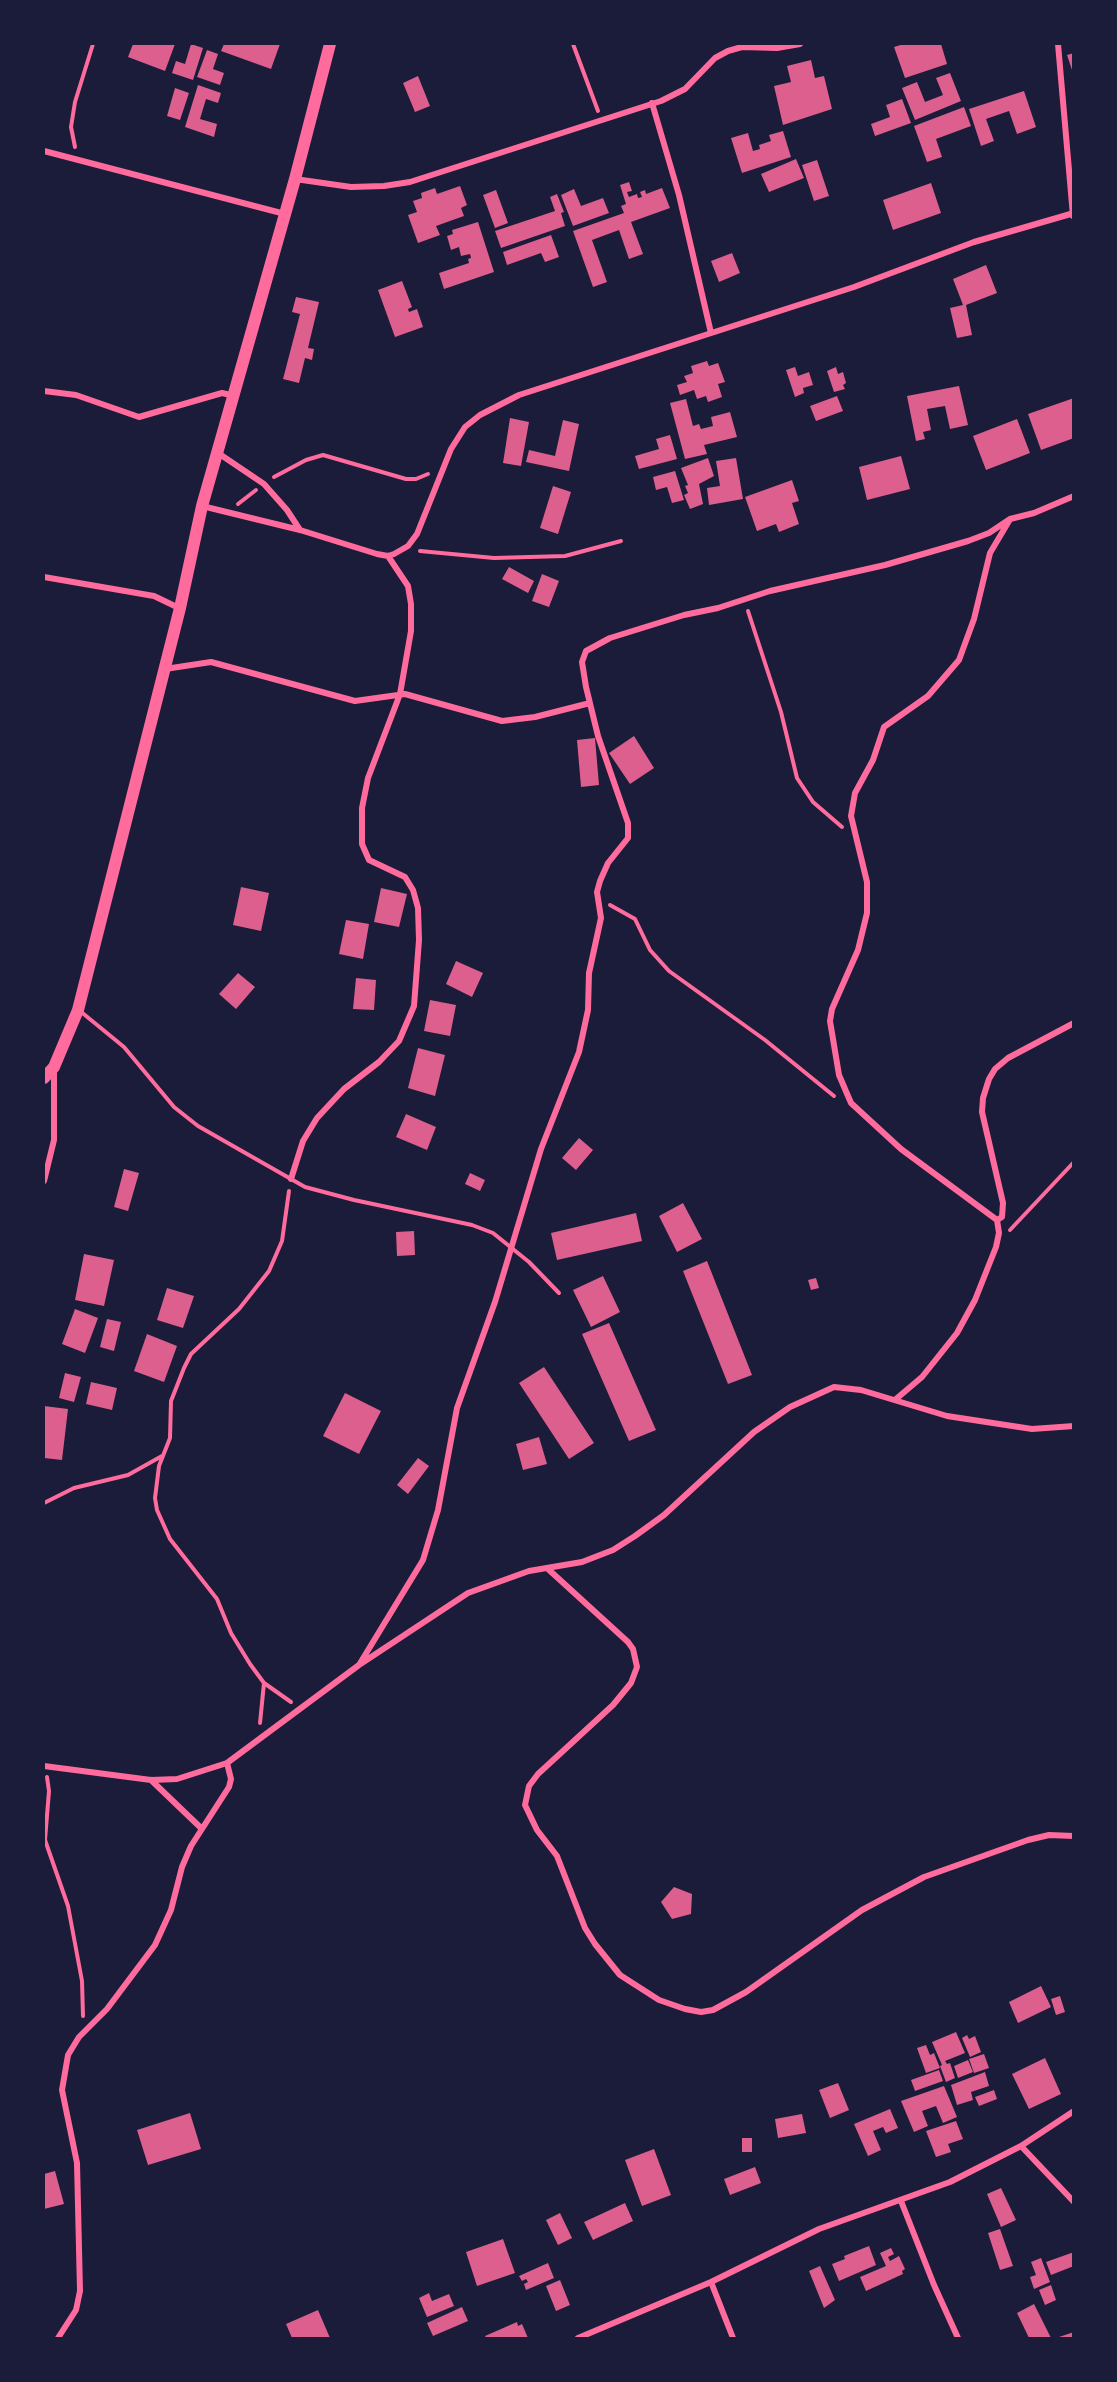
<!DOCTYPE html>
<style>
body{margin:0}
#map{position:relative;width:1117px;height:2382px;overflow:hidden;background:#1b1b3a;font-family:"Zilla Slab",serif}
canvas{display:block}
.frame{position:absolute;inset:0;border:45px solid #1b1b3a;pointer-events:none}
</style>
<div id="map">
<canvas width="1117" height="2382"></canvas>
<div class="frame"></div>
</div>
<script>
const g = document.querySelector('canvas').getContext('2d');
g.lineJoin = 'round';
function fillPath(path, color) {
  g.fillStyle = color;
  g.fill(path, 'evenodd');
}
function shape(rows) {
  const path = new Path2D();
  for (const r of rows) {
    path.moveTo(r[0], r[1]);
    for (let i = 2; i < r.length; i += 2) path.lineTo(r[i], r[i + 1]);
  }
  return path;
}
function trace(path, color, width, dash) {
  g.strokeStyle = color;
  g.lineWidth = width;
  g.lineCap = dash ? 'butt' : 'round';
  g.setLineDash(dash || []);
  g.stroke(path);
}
const building = shape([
 [133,44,175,44,165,71,128,57],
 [191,44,203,48,193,80,172,73,176,61,185,64],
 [224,44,280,44,271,69,221,51],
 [904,44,941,44,947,64,905,78,894,47],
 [207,50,218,54,213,69,224,73,220,85,197,77],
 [1074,53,1074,73,1073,73,1067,55],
 [811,60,815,78,824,76,832,109,783,125,774,86,791,82,787,66],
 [950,73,961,101,915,120,902,88,917,82,925,102,943,95,936,78],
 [418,76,430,106,415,112,403,83],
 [198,85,221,93,218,103,206,99,200,119,217,124,214,137,185,127],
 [175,88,189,93,180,120,167,116],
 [1024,91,1036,127,1017,134,1009,111,986,119,994,141,981,146,969,109],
 [902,99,911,123,875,136,871,124,890,117,886,105],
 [964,107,971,126,936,139,942,157,927,162,914,126],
 [783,131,791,157,742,173,731,138,748,133,753,151,760,149,759,145,771,141,769,135],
 [796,159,804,178,769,192,761,174],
 [817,160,829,196,814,201,802,165],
 [629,182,632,191,627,192,629,197,637,194,638,198,642,197,640,192,645,190,646,194,662,188,670,208,631,222,643,254,629,259,619,230,592,240,607,282,593,287,573,231,624,213,621,206,626,204,620,185],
 [931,183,941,213,893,230,883,200],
 [460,186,467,205,461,208,464,216,436,226,440,235,418,243,408,215,417,212,413,201,422,198,421,193,435,188,437,194],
 [574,189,581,206,603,198,609,213,573,226,561,195],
 [496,190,508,223,495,228,483,195],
 [557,194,564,212,561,213,565,226,501,248,495,231,555,211,550,197],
 [478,222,494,272,444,289,439,273,469,263,468,259,471,258,470,254,461,256,459,247,451,250,447,236,453,234,452,230],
 [551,235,559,257,545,262,541,253,507,265,503,252],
 [732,253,740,273,719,282,711,261],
 [986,265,997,293,966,305,972,335,957,338,950,308,963,305,953,279],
 [402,281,412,307,408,309,409,312,417,309,423,327,395,337,378,290],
 [296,297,319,302,308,348,314,349,312,360,305,358,299,383,283,379,300,314,292,312],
 [707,361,709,366,718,363,725,382,718,384,722,397,708,402,706,396,697,399,694,390,680,395,677,385,687,382,684,376,693,373,691,366],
 [795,367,798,376,809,372,813,385,803,388,804,393,795,397,786,370],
 [836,367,838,374,843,372,846,383,843,385,845,389,834,392,827,371],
 [959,386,968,425,950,429,945,406,927,409,931,430,923,432,925,439,916,441,907,396],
 [837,396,843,411,816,421,810,406],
 [1074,398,1074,438,1041,450,1028,414],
 [686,399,693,426,699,424,701,429,713,426,711,417,730,412,737,437,704,445,707,454,685,459,670,403],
 [510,418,529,422,521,466,503,463],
 [1017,419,1030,453,986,470,973,436],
 [563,420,579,424,569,471,526,462,529,450,555,456],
 [670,435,677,459,639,469,635,456,659,449,656,439],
 [901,456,910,489,867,500,859,467],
 [708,458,714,476,699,484,703,504,690,509,684,495,688,493,685,486,688,485,681,468],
 [736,458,743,499,709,505,707,488,720,486,716,461],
 [675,471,684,500,672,503,667,487,656,490,653,477],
 [792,480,799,501,792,503,799,524,779,532,776,524,757,531,745,497],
 [553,486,571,492,558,534,540,528],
 [509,567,534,581,528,593,502,579],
 [542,574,559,581,549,607,532,601],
 [634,736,654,768,630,784,609,753],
 [595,738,599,785,581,787,577,740],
 [241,887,269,893,261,931,233,925],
 [381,888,407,894,399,927,374,922],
 [346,920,369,924,363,959,339,954],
 [456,961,483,973,472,997,446,984],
 [238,973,255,987,236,1009,219,994],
 [356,978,376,980,374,1010,353,1009],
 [430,1000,456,1005,450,1036,424,1031],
 [418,1048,445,1055,435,1096,408,1088],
 [406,1114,436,1127,427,1150,396,1137],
 [579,1138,593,1150,576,1170,562,1158],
 [124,1169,139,1173,128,1211,114,1207],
 [470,1173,485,1180,480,1191,465,1184],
 [683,1203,702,1239,677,1252,659,1216],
 [636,1213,642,1241,557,1260,551,1233],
 [414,1231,415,1255,397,1256,396,1232],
 [84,1254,114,1260,104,1306,75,1300],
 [707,1261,752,1375,728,1384,683,1271],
 [603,1276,620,1312,591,1327,573,1290],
 [816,1278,819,1288,811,1290,808,1280],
 [167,1288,194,1296,183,1328,157,1320],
 [75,1309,98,1318,85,1353,62,1344],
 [107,1319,121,1322,114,1351,100,1347],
 [609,1323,656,1430,629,1441,582,1334],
 [147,1334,177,1346,164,1382,134,1371],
 [544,1367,594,1443,569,1459,519,1383],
 [65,1373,81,1377,74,1402,59,1398],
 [91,1382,117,1388,112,1410,86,1404],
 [345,1393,381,1411,359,1454,323,1436],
 [44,1406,68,1409,62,1460,44,1458],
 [539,1437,547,1464,523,1470,516,1444],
 [418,1458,429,1466,408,1494,397,1485],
 [674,1887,692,1894,691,1914,672,1919,661,1902],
 [1041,1986,1051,2007,1018,2023,1009,2002],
 [1060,1996,1065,2012,1056,2015,1051,1999],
 [956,2032,965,2053,945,2061,947,2064,950,2063,955,2078,946,2082,940,2066,942,2065,932,2042],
 [967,2035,969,2039,975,2036,981,2052,970,2057,962,2038],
 [926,2045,930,2055,934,2053,940,2068,926,2073,917,2048],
 [984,2054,989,2068,974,2073,969,2059],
 [1045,2058,1061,2094,1029,2109,1012,2074],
 [968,2060,973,2072,958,2078,954,2066],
 [939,2070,943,2081,915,2091,911,2080],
 [985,2072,989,2086,971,2092,973,2100,957,2105,951,2085],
 [838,2083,849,2110,830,2118,819,2090],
 [944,2086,957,2117,943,2123,936,2106,922,2111,928,2126,914,2132,901,2101],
 [994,2090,997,2099,979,2106,975,2097],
 [890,2109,898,2128,886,2133,883,2127,873,2131,881,2150,868,2156,854,2124],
 [190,2113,201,2149,148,2165,137,2130],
 [802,2114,806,2133,778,2138,775,2119],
 [956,2121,963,2139,948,2144,951,2152,936,2157,926,2131],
 [742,2138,752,2138,752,2152,742,2152],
 [654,2149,671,2195,642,2206,625,2160],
 [755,2167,761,2183,730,2195,724,2179],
 [55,2171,64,2204,44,2209,44,2174],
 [1001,2188,1016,2220,1001,2227,987,2194],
 [625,2203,633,2221,593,2240,584,2222],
 [560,2213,572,2238,558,2245,546,2220],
 [1000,2229,1013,2266,1000,2270,988,2233],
 [503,2239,515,2273,477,2286,466,2252],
 [869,2246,876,2265,839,2281,832,2264,845,2259,844,2256],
 [891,2248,894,2254,888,2257,890,2261,899,2256,905,2269,902,2271,903,2274,866,2291,860,2277,886,2266,880,2253],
 [1074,2252,1074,2266,1051,2275,1046,2262],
 [1041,2258,1050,2282,1034,2289,1030,2277,1036,2275,1031,2262],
 [548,2263,554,2278,526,2290,524,2284,528,2282,526,2279,522,2281,519,2276],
 [820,2266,835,2300,824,2308,809,2271],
 [560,2280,570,2305,556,2311,546,2286],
 [1051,2285,1056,2300,1045,2305,1039,2290],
 [429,2293,432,2301,449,2294,454,2306,427,2317,419,2298],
 [1034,2304,1051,2338,1029,2338,1017,2313],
 [462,2307,468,2321,433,2336,427,2323],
 [318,2310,330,2338,292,2338,286,2324],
 [517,2322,518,2326,522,2324,528,2338,486,2338,485,2336],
 [1074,2332,1074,2338,1056,2338]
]);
const path = shape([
 [573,44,598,111],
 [75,147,71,127,75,102,93,44],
 [274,477,306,460,323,455,406,479,416,479,428,474],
 [238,504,256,490],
 [420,551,494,558,565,556,621,541],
 [748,611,781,712,797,778,813,802,842,827],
 [610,905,635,919,650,950,669,971,765,1040,834,1096],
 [289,1191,282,1241,269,1271,239,1309,191,1354,184,1368,171,1401,170,1438,159,1466,155,1498,157,1510,170,1539,217,1599,231,1633,250,1664,264,1683,291,1702],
 [1010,1230,1074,1162],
 [44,1503,74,1488,128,1475,162,1456],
 [260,1723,264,1683],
 [47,1777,49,1791,45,1840,68,1906,82,1981,83,2016]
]);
const service = shape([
 [80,1011,124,1047,174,1107,198,1126,305,1187,354,1200,472,1225,493,1233,529,1262,559,1293]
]);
const minor = shape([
 [1058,44,1073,216],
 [652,103,679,195,711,333],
 [44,151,285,214],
 [295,179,351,187,384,186,410,182,661,101,685,89,715,58,728,51,742,47,777,48,800,44],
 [44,391,76,395,139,417,222,393,235,396],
 [218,453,264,484,287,510,300,530],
 [202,506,300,530,377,554,388,556,394,554,408,546,417,534,451,449,465,427,480,415,519,395,854,287,974,242,1074,213],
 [44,577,154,596,179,608],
 [165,669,211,662,355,701,405,694,502,721,535,717,590,703],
 [291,1179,303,1141,317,1118,344,1089,379,1062,399,1041,414,1006,419,940,418,908,413,890,405,877,369,860,362,844,362,808,368,778,400,694,411,631,411,604,408,586,388,556],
 [44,1181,54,1140,54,1067],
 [997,1220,901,1149,851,1103,839,1075,830,1021,832,1009,858,950,867,913,867,882,851,816,855,793,873,760,884,727,928,696,959,660,974,619,990,553,1009,521],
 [896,1399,922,1377,957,1333,975,1300,996,1247,999,1233,997,1220,1002,1217,1003,1203,982,1112,983,1098,989,1079,995,1069,1008,1058,1074,1023],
 [548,1569,628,1642,633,1649,637,1667,631,1683,613,1705,538,1774,529,1786,525,1805,537,1830,557,1856,585,1928,595,1944,620,1975,659,2000,685,2009,701,2012,713,2010,746,1992,862,1910,924,1877,1028,1840,1049,1835,1074,1836],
 [359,1665,423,1560,438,1510,457,1408,495,1302,541,1149,579,1052,588,1010,589,973,601,918,597,892,600,881,608,863,628,838,628,823,598,736,586,687,582,662,586,651,610,638,684,615,718,608,770,591,885,565,968,541,989,533,1010,519,1034,513,1074,496],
 [44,1766,151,1780,177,1779,227,1763,359,1665,468,1593,529,1571,582,1562,613,1550,635,1536,664,1515,754,1432,790,1407,834,1387,861,1390,947,1416,1032,1429,1074,1426],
 [151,1780,201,1828],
 [1021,2146,1074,2202],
 [901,2201,934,2285,958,2338],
 [711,2282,733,2338],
 [58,2338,76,2310,80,2291,77,2163,62,2090,68,2055,79,2037,107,2009,155,1945,171,1910,182,1867,191,1846,229,1787,231,1779,227,1763],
 [578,2338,711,2282,819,2229,950,2182,1021,2146,1074,2111]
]);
const secondary = shape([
 [44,1078,54,1067,78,1010,180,608,202,506,295,179,330,44]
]);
fillPath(building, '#dd5f8e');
trace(path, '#ff6b9d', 4);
trace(service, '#ff6b9d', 4);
trace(minor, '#ff6b9d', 6);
trace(secondary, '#ff6b9d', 12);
</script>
